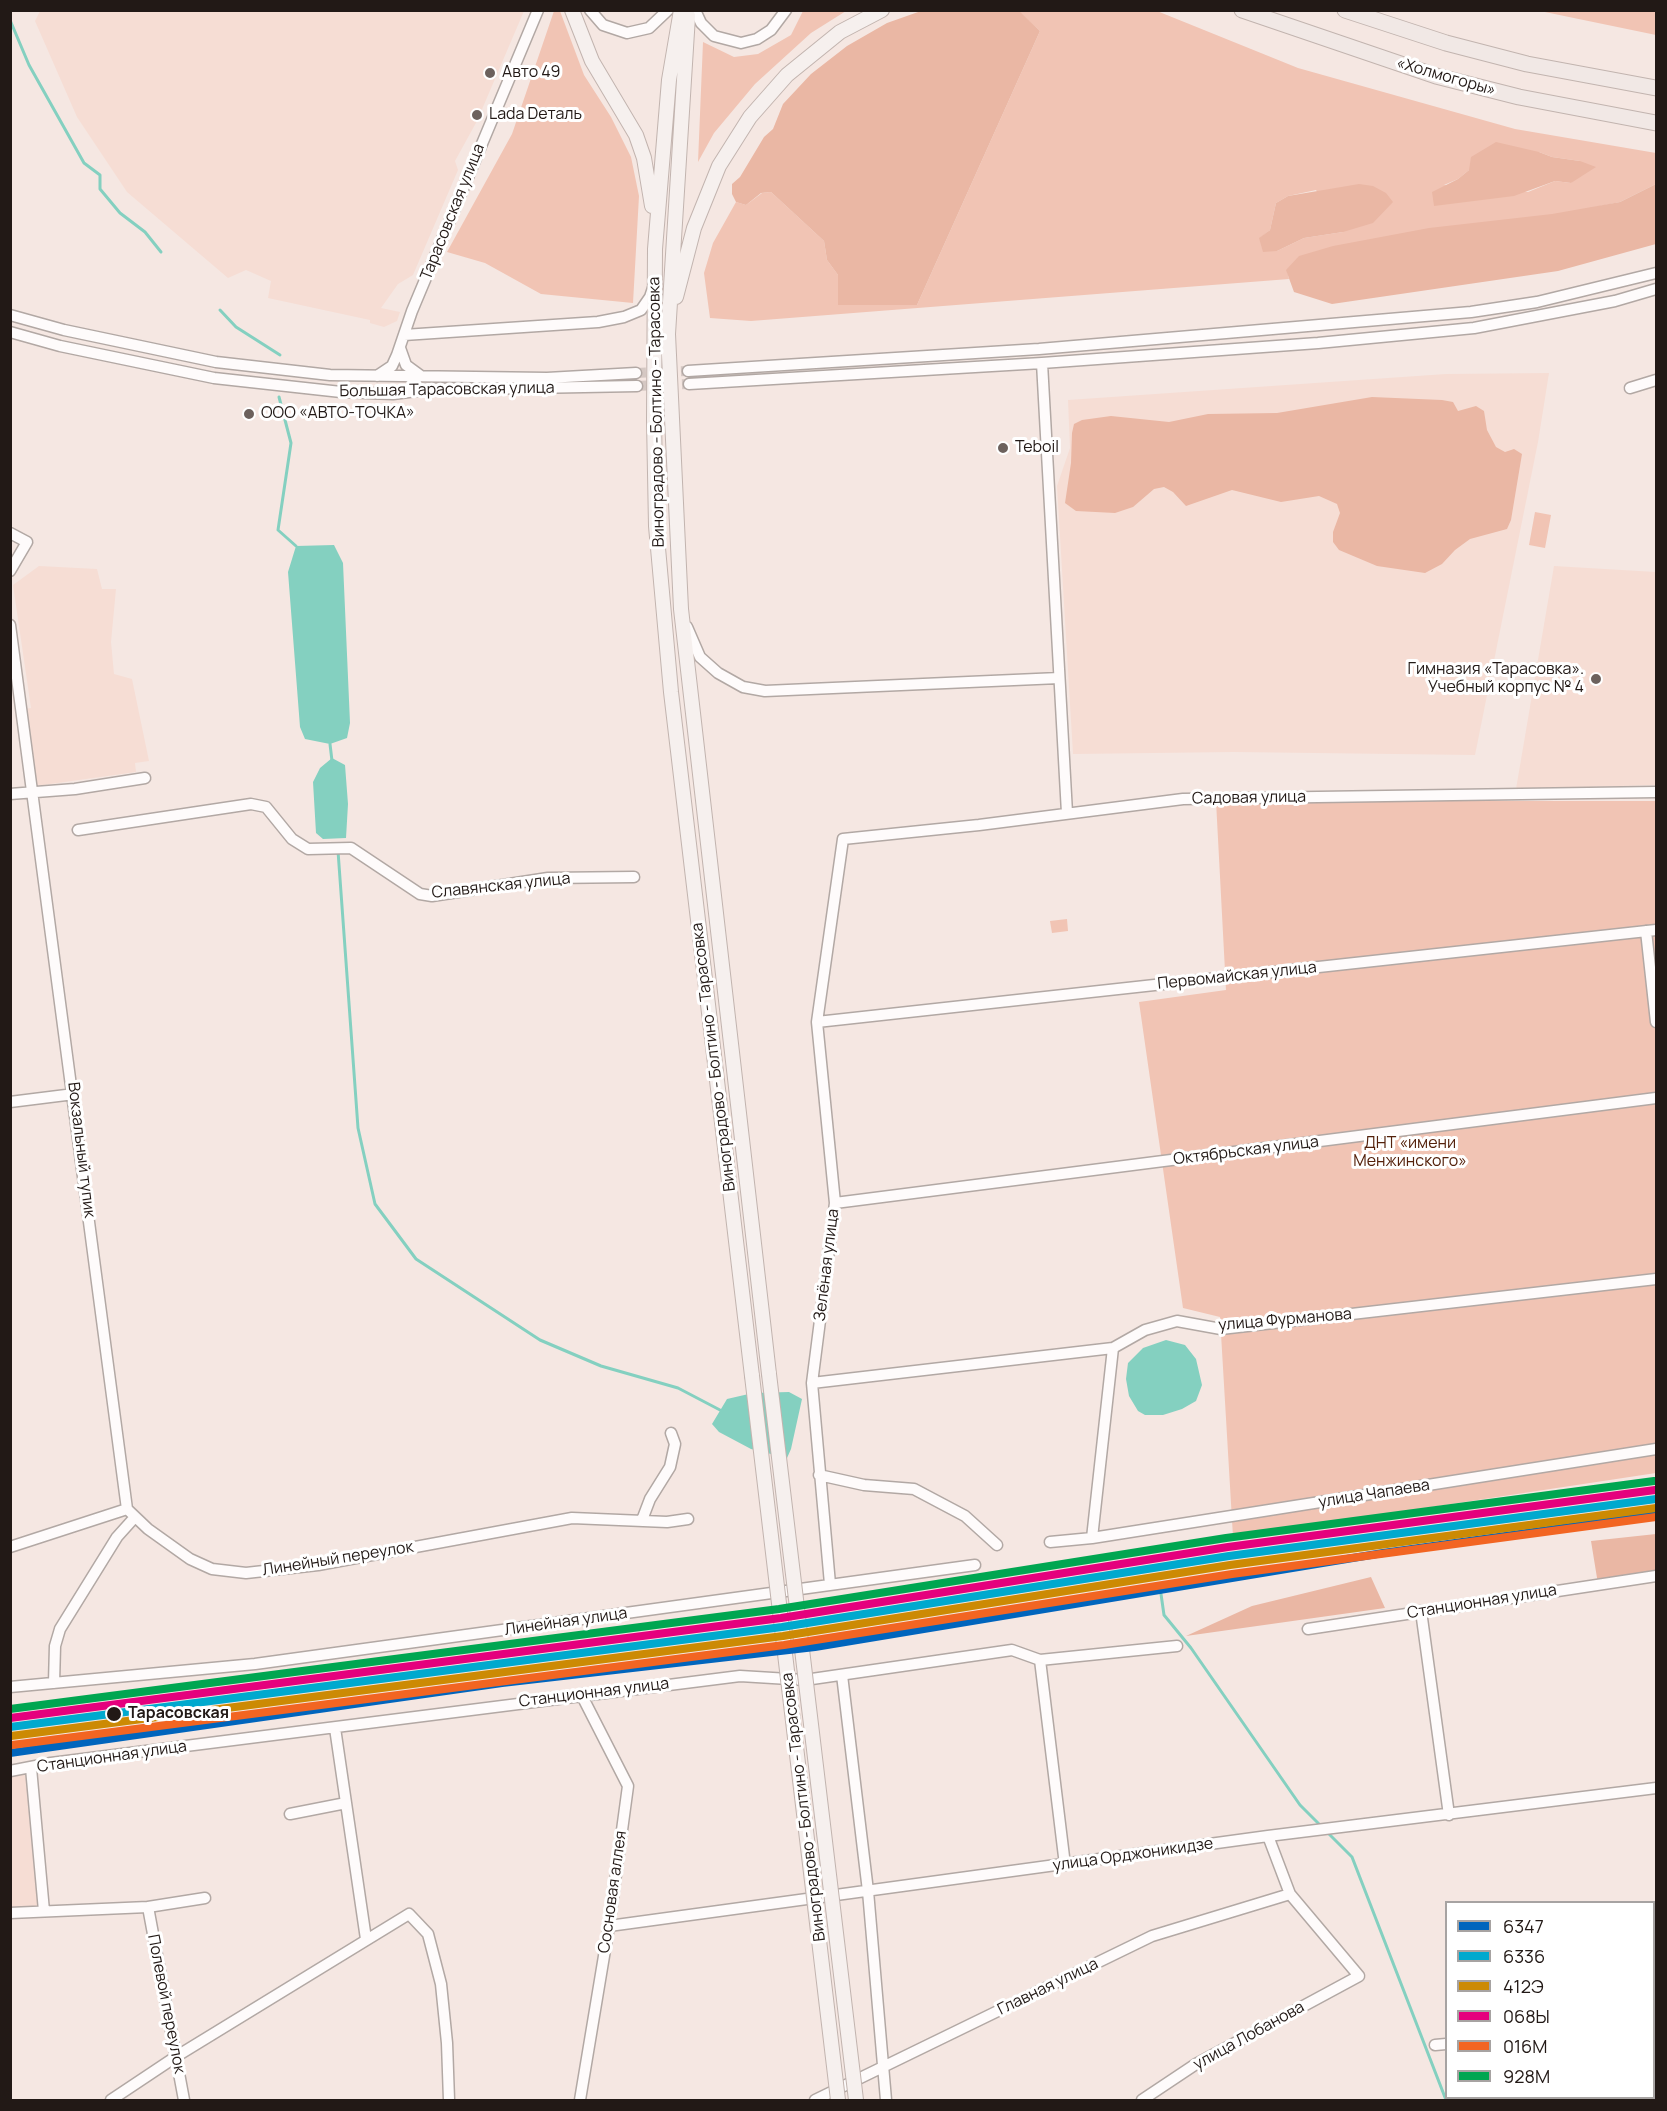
<!DOCTYPE html>
<meta charset="utf-8">
<style>
body{margin:0}
#map{position:relative;width:1667px;height:2111px;overflow:hidden;background:#f5e7e2;font-family:Manrope,sans-serif}
canvas{display:block}
.frame{position:absolute;inset:0;border:12px solid #221916;pointer-events:none}
.legend{position:absolute;left:1445px;top:1901px;width:210px;height:198px;box-sizing:border-box;background:#fff;border:2px solid #a7a3a2;margin:0;padding:8px 10px;list-style:none;font-size:18px;color:#221916}
.legend li{display:flex;align-items:center;gap:12px;height:30px}
.legend b{width:30px;border:2px solid #a7a3a2}
</style>
<div id="map">
<canvas width="1667" height="2111"></canvas>
<div class="frame"></div>
<ul class="legend">
<li><b style="height:8px;background:#0065bd"></b>6347</li>
<li><b style="height:8px;background:#00a9ce"></b>6336</li>
<li><b style="height:8px;background:#cc8a04"></b>412Э</li>
<li><b style="height:8px;background:#e5007d"></b>068Ы</li>
<li><b style="height:8px;background:#f26522"></b>016М</li>
<li><b style="height:8px;background:#00a651"></b>928М</li>
</ul>
</div>
<script>
const g = document.querySelector('canvas').getContext('2d');
g.lineJoin = 'round';
function fillPath(path, color) {
  g.fillStyle = color;
  g.fill(path, 'evenodd');
}
function shape(rows) {
  const path = new Path2D();
  for (const r of rows) {
    path.moveTo(r[0], r[1]);
    for (let i = 2; i < r.length; i += 2) path.lineTo(r[i], r[i + 1]);
  }
  return path;
}
function trace(path, color, width, dash) {
  g.strokeStyle = color;
  g.lineWidth = width;
  g.lineCap = dash ? 'butt' : 'round';
  g.setLineDash(dash || []);
  g.stroke(path);
}
function label(font, color, halo, rows, align = 'center') {
  g.font = font + ' Manrope,sans-serif';
  g.lineWidth = 6;
  g.setLineDash([]);
  g.textBaseline = 'middle';
  g.strokeStyle = halo;
  g.fillStyle = color;
  for (const [text, x, y, turn = 0] of rows) {
    g.save();
    g.translate(x, y);
    g.rotate((+turn || 0) * Math.PI / 180);
    g.textAlign = isNaN(turn) ? turn : align;
    if (halo) g.strokeText(text, 0, 0);
    g.fillText(text, 0, 0);
    g.restore();
  }
}
const built = shape([
 [40,11,40,10,524,11,477,121,455,161,458,170,413,275,398,284,381,308,400,312,397,321,384,327,370,323,370,320,268,298,271,281,246,270,228,278,127,192,77,117,35,21],
 [1549,373,1538,442,1475,755,1234,752,1073,754,1057,486,1070,448,1068,400,1446,374],
 [39,566,97,569,102,589,116,589,111,642,114,674,132,679,149,761,135,763,136,772,36,786,24,709,31,708,13,585],
 [1554,566,1656,572,1656,785,1516,789],
 [28,1772,39,1907,11,1909,11,1775]
]);
const green = shape([
 [554,11,560,11,584,75,611,117,631,157,639,196,633,303,541,294,485,263,447,252,512,134],
 [803,11,846,11,811,33,755,84,714,133,698,162,703,42,734,57,758,54,791,35],
 [1018,11,1157,11,1298,68,1515,129,1656,153,1656,184,1620,202,1287,270,1289,279,751,321,710,318,704,273,713,243,736,202,746,205,762,193,771,192,824,241,827,260,838,275,838,305,917,305,1040,31],
 [1539,152,1552,157,1580,161,1571,183,1555,181,1528,192,1444,185,1458,179,1469,170],
 [1316,190,1343,232,1304,238,1277,251,1260,238,1270,230,1276,203,1288,196],
 [1540,11,1656,11,1656,35],
 [1535,512,1551,515,1545,548,1529,545],
 [1216,801,1656,801,1656,1473,1233,1537,1220,1317,1183,1308,1139,1002,1226,990],
 [1067,919,1068,931,1052,933,1050,921]
]);
const forest = shape([
 [1018,10,1040,31,917,305,838,305,838,275,827,260,824,241,771,192,761,193,746,205,736,202,732,194,732,184,740,177,764,137,773,129,783,104,811,74,847,46,887,23,921,11],
 [1496,142,1539,152,1552,157,1580,161,1596,167,1571,183,1555,181,1514,196,1434,206,1432,192,1458,179,1469,170,1471,157],
 [1359,184,1373,186,1386,193,1393,202,1373,223,1343,232,1304,238,1277,251,1263,252,1259,238,1270,230,1276,203,1288,196],
 [1656,184,1656,244,1558,271,1332,304,1294,292,1286,270,1299,256,1333,246,1429,228,1552,214,1620,202],
 [1372,397,1442,400,1453,402,1458,411,1476,406,1484,411,1487,430,1496,447,1505,452,1514,449,1522,454,1511,520,1507,529,1470,539,1455,550,1442,564,1425,573,1377,566,1339,550,1333,542,1333,532,1340,513,1337,504,1319,496,1281,502,1232,490,1186,506,1173,492,1164,487,1154,489,1133,507,1115,513,1076,511,1065,503,1071,463,1072,433,1074,424,1082,420,1111,416,1169,422,1208,414,1277,413],
 [1656,1534,1656,1574,1598,1584,1591,1541],
 [1371,1577,1385,1608,1186,1636,1252,1606]
]);
const water = shape([
 [334,545,343,563,350,723,347,738,330,744,305,739,300,727,288,572,296,546],
 [332,758,345,765,348,804,346,838,323,839,316,833,313,782,320,768],
 [1166,1340,1185,1345,1196,1359,1202,1385,1196,1401,1182,1409,1163,1415,1145,1415,1138,1411,1129,1396,1126,1379,1128,1363,1143,1348],
 [789,1392,802,1399,791,1449,787,1458,751,1449,719,1432,712,1424,727,1399,753,1393]
]);
const stream = shape([
 [10,20,29,65,84,163,100,175,100,189,120,213,145,232,161,252],
 [220,310,236,327,280,355],
 [279,397,291,443,278,530,296,546],
 [330,744,332,761],
 [338,851,358,1128,375,1204,416,1259,540,1340,601,1366,678,1388,720,1410],
 [1161,1594,1164,1615,1191,1648,1300,1805,1321,1826],
 [1328,1833,1352,1857,1446,2100]
]);
const minorTunnel = shape([
 [636,373,688,371],
 [637,386,689,384]
]);
const minor = shape([
 [590,10,603,25,627,33,649,28,668,10],
 [695,10,701,23,714,36,741,43,757,39,771,30,786,10],
 [10,315,64,330,216,362,330,375,547,378,636,373],
 [10,332,60,346,214,378,341,392,393,394,424,390,637,386],
 [404,335,598,322,624,317,641,310,650,297,653,288],
 [400,348,406,365,421,376],
 [1042,363,1067,813],
 [688,371,1039,349,1471,312,1537,302,1656,273],
 [377,376,392,366,397,355,412,311,538,10],
 [689,384,1042,363,1318,343,1474,328,1615,301,1656,289],
 [1630,388,1656,380],
 [10,533,27,542,10,571],
 [10,625,127,1509],
 [687,627,700,657,718,673,743,687,765,691,1059,678],
 [10,794,75,789,145,778],
 [78,830,251,804,266,807,292,839,308,849,351,848,420,894,432,896,548,878,634,877],
 [1646,931,1656,1022],
 [817,1022,1656,930],
 [10,1102,74,1094],
 [835,1203,1656,1098],
 [812,1383,1113,1348,1145,1330,1177,1321,1221,1329,1656,1279],
 [819,1475,864,1485,914,1489,965,1516,997,1545],
 [642,1520,650,1499,670,1467,675,1444,671,1433],
 [1092,1538,1113,1348],
 [1050,1542,1092,1538,1656,1449],
 [10,1547,127,1509,148,1529,190,1559,212,1569,246,1573,318,1565,572,1518,667,1522,688,1519],
 [830,1584,812,1383,835,1203,817,1022,843,839,979,825,1183,799,1656,792],
 [1421,1611,1449,1815],
 [1308,1629,1656,1576],
 [1040,1660,1065,1865],
 [842,1675,868,1891,886,2100],
 [54,1683,55,1646,60,1629,117,1537,135,1517],
 [10,1687,255,1664,975,1565],
 [335,1728,366,1939],
 [31,1768,44,1911],
 [10,1771,51,1763,740,1676,805,1680,1012,1650,1040,1660,1177,1646],
 [290,1814,346,1803],
 [148,1907,184,2100],
 [10,1913,148,1907,205,1898],
 [609,1926,1268,1836,1656,1788],
 [1435,2045,1446,2044],
 [1654,2073,1656,2074],
 [111,2100,177,2056,409,1914,428,1934,441,1984,447,2043,449,2100],
 [580,2100,609,1926,628,1786,581,1694],
 [815,2100,1152,1936,1290,1894],
 [1142,2100,1196,2064,1359,1976,1290,1894,1268,1836]
]);
const major = shape([
 [572,10,592,61,636,135,644,158,652,206],
 [681,10,669,80,655,249,654,420,656,526,671,692,752,1376],
 [688,16,668,334,681,609,769,1374],
 [676,297,694,228,719,166,750,117,787,75,840,32,882,10]
]);
const highway = shape([
 [1242,10,1436,76,1519,97,1656,123],
 [1345,10,1446,43,1527,64,1656,88]
]);
const majorBridge = shape([
 [769,1374,856,2100],
 [752,1376,838,2100]
]);
const rail1 = shape([
 [10,1753,502,1683,815,1647,1383,1553,1656,1515]
]);
const rail2 = shape([
 [10,1727,782,1627,1229,1556,1656,1499]
]);
const rail3 = shape([
 [11,1736,783,1636,1230,1565,1656,1508]
]);
const rail4 = shape([
 [10,1718,781,1618,1228,1547,1655,1490]
]);
const rail5 = shape([
 [12,1745,784,1645,1232,1574,1656,1517]
]);
const rail6 = shape([
 [10,1709,779,1609,1226,1538,1654,1481]
]);
const markers = [
 [490,73,6,"#6c615d"],
 [477,115,6,"#6c615d"],
 [249,414,6,"#6c615d"],
 [1003,448,6,"#6c615d"],
 [1596,679,6,"#6c615d"],
 [114,1714,8,"#221916"]
];
const poiNames = [
 ["Авто 49",502,73],
 ["Lada Dеталь",489,115],
 ["ООО «АВТО-ТОЧКА»",261,414],
 ["Teboil",1015,448],
 ["Гимназия «Тарасовка».",1584,670,"right"],
 ["Учебный корпус № 4",1584,688,"right"]
];
const streetNames = [
 ["«Холмогоры»",1446,77,16],
 ["Тарасовская улица",453,212,-68],
 ["Большая Тарасовская улица",447,390,-1],
 ["Виноградово - Болтино - Тарасовка",657,412,-91],
 ["Садовая улица",1249,798,-1],
 ["Славянская улица",501,886,-6],
 ["Первомайская улица",1237,976,-6],
 ["Виноградово - Болтино - Тарасовка",714,1057,-97],
 ["Вокзальный тупик",81,1150,83],
 ["Октябрьская улица",1246,1151,-7],
 ["Зелёная улица",827,1265,-83],
 ["улица Фурманова",1285,1320,-5],
 ["улица Чапаева",1374,1494,-9],
 ["Линейный переулок",338,1559,-9],
 ["Станционная улица",1482,1602,-9],
 ["Линейная улица",566,1622,-8],
 ["Станционная улица",594,1693,-7],
 ["Станционная улица",112,1757,-8],
 ["Виноградово - Болтино - Тарасовка",804,1807,-97],
 ["улица Орджоникидзе",1133,1855,-8],
 ["Сосновая аллея",613,1892,-82],
 ["Главная улица",1048,1987,-26],
 ["Полевой переулок",166,2004,79],
 ["улица Лобанова",1249,2036,-29]
];
const parkNames = [
 ["ДНТ «имени",1410,1144],
 ["Менжинского»",1410,1162]
];
const stopNames = [
 ["Тарасовская",128,1714]
];
fillPath(built, '#f6ddd4');
fillPath(green, '#f1c4b4');
fillPath(forest, '#eab7a4');
fillPath(water, '#84d0c0');
trace(stream, '#84d0c0', 3);
trace(minorTunnel, '#d5c8c3', 10, [10, 5]);
trace(minor, '#b2a8a4', 13);
trace(major, '#c2b4af', 16);
trace(highway, '#c2b4af', 17);
trace(minor, '#fefbfb', 10);
trace(major, '#f6f0ee', 14);
trace(highway, '#f1e8e5', 15);
trace(majorBridge, '#c2b4af', 16, []);
trace(majorBridge, '#f6f0ee', 14);
trace(rail1, '#0065bd', 8);
trace(rail2, '#00a9ce', 8);
trace(rail3, '#cc8a04', 8);
trace(rail4, '#e5007d', 8);
trace(rail5, '#f26522', 8);
trace(rail6, '#00a651', 8);
for (const [x, y, r, color] of markers) {
  const dot = new Path2D();
  dot.arc(x, y, r, 0, 2 * Math.PI);
  g.fillStyle = color;
  g.fill(dot);
  trace(dot, '#fff', 2);
}
label('16px', '#221916', '#fff', poiNames, 'left');
label('16px', '#221916', '#fff', streetNames);
label('16px', '#54210b', '#fff', parkNames);
label('bold 16px', '#221916', '#fff', stopNames, 'left');
</script>
